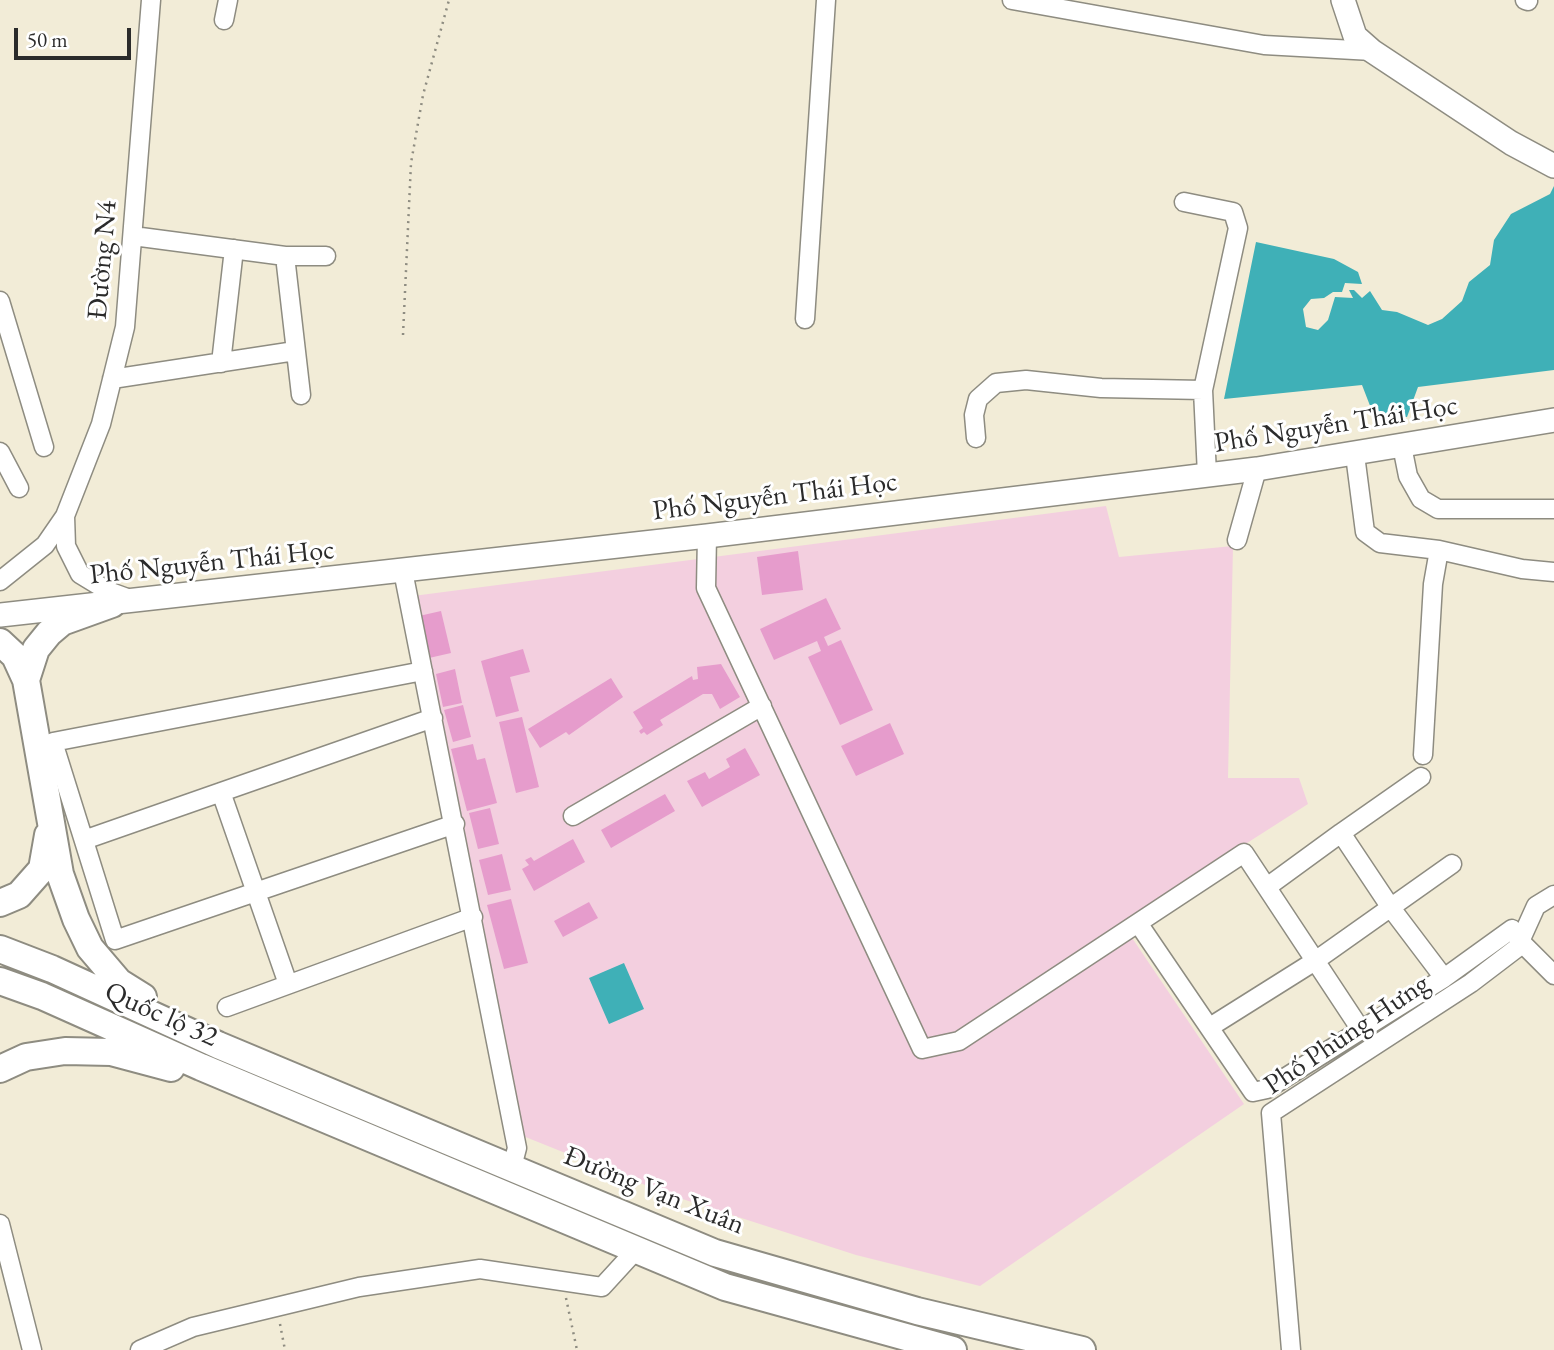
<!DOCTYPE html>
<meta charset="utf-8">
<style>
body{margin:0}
#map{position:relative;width:1554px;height:1350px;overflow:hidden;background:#f2ecd7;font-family:"EB Garamond",serif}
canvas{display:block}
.scale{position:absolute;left:14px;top:28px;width:117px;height:32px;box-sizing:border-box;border:4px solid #2b2b2b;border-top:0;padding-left:9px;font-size:21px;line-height:24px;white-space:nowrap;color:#2b2b2b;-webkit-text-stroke:5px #fff;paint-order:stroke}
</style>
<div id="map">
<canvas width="1554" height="1350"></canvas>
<div class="scale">50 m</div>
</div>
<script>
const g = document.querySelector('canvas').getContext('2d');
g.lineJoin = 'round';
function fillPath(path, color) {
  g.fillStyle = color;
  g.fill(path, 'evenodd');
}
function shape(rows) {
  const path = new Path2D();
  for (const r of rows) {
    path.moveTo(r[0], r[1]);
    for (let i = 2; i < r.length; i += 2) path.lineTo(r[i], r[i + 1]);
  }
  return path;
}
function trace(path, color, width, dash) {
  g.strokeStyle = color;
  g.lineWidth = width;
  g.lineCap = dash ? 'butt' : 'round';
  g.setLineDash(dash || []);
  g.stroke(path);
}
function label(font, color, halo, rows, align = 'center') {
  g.font = font + ' "EB Garamond",serif';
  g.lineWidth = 6;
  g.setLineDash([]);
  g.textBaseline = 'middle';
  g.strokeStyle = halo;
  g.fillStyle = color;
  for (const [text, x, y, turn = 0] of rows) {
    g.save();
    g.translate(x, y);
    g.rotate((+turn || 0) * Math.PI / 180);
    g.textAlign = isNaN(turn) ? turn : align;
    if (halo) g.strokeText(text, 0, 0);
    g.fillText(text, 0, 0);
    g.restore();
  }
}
const built = shape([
 [1106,506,1119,557,1233,546,1228,778,1299,778,1308,804,1122,923,1244,1104,980,1286,856,1255,670,1195,523,1136,413,596]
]);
const water = shape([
 [1554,186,1554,370,1418,387,1407,417,1374,416,1362,385,1224,399,1256,242,1334,259,1358,272,1362,284,1345,283,1342,292,1333,292,1324,298,1311,299,1303,309,1306,327,1318,330,1328,320,1335,297,1353,298,1349,290,1354,290,1362,298,1370,291,1382,310,1397,312,1428,325,1442,319,1462,301,1469,282,1490,265,1494,240,1511,214,1550,194],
 [624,963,644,1009,609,1024,589,978]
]);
const building = shape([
 [798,551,803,590,762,595,757,557],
 [826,598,841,629,824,637,828,646,841,640,873,710,840,725,808,657,821,651,817,641,774,660,760,629],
 [441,611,451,653,429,658,419,616],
 [523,649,530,672,510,677,519,711,496,717,481,661],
 [721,664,740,697,720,709,712,694,703,694,660,720,663,725,647,735,644,732,641,734,639,731,643,728,633,712,692,676,693,680,698,679,697,667],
 [455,669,462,703,443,707,436,674],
 [611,678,623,697,569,735,566,732,540,748,528,729],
 [463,705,471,737,453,742,444,710],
 [522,717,539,787,516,793,499,722],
 [890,723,904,754,856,776,841,746],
 [473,744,477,760,485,758,497,803,467,811,451,749],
 [745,748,760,775,702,807,687,781,705,772,709,779,730,767,726,759],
 [665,794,675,811,611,848,601,830],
 [490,808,499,844,478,849,469,813],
 [573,839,585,862,534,891,522,869,529,865,525,860,531,857,534,861],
 [502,854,511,890,488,895,479,860],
 [511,899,528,963,504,969,487,905],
 [589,902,598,918,563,937,554,921]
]);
const path = shape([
 [403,335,411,163,423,95,449,0],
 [566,1298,577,1350],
 [280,1324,285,1350]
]);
const minor = shape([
 [1012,0,1264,45,1372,51],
 [1525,0,1528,1],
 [224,20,228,0],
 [1184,202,1233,212,1238,228,1203,390,1207,475],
 [133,236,285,256,326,256],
 [285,256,301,395],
 [0,301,44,447],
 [805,319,826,0],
 [221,363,234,249],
 [112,379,295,351],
 [976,438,974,415,978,399,996,383,1026,380,1101,388,1203,390],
 [1402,446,1408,476,1421,499,1438,509,1554,509],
 [0,452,19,488],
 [1355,455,1365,532,1380,543,1439,550,1522,569,1554,572],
 [65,516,66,546,80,574,108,591,130,599],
 [707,536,706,588,922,1049,959,1041,1244,853,1361,1030],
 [1237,540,1257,469],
 [403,571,517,1148,512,1167],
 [0,581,45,545,65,516,101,424,125,327,151,0],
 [423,671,53,742,115,940,455,824],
 [1423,755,1433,584,1439,550],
 [221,792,288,984],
 [573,816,762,706],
 [1341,833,1421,777],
 [84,840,433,718],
 [1267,887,1341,833,1391,908,1444,978],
 [1138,923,1253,1092,1267,1089,1361,1030,1444,978,1512,929],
 [1520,941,1554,975],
 [227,1007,473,917],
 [1210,1027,1315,961,1452,864],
 [0,1224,32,1350],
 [140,1350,193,1327,359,1287,480,1269,602,1287,635,1251],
 [1291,1350,1271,1113,1471,983,1517,948,1536,906,1554,895]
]);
const major = shape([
 [1343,0,1355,36,1372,51,1511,143,1554,166],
 [0,615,707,536,1257,469,1554,420]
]);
const highway = shape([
 [0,642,15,656,26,680,60,874,76,919,90,948,119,982,143,997],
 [26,680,36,649,49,633,62,622,112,604],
 [0,903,19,895,42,869,48,835],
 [0,949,52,969,218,1045,715,1253,917,1311,1082,1350],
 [0,981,42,996,201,1067,725,1287,953,1350],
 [0,1069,26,1057,65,1051,111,1052,171,1068]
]);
const streetNames = [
 ["Đường N4",103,260,-85],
 ["Phố Nguyễn Thái Học",1336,425,-9],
 ["Phố Nguyễn Thái Học",775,497,-7],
 ["Phố Nguyễn Thái Học",212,563,-6],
 ["Quốc lộ 32",161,1015,24],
 ["Phố Phùng Hưng",1347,1035,-34],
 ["Đường Vạn Xuân",654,1191,22]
];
fillPath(built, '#f3cfdf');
fillPath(water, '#3fb0b7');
fillPath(building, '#e69ccc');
trace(minor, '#8e8c81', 21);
trace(major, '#8e8c81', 26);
trace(highway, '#8e8c81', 30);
trace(path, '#8e8c81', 2.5, [2, 5]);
trace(minor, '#fff', 18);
trace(major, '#fff', 23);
trace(highway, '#fff', 26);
label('28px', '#2b2b2b', '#fff', streetNames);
</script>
